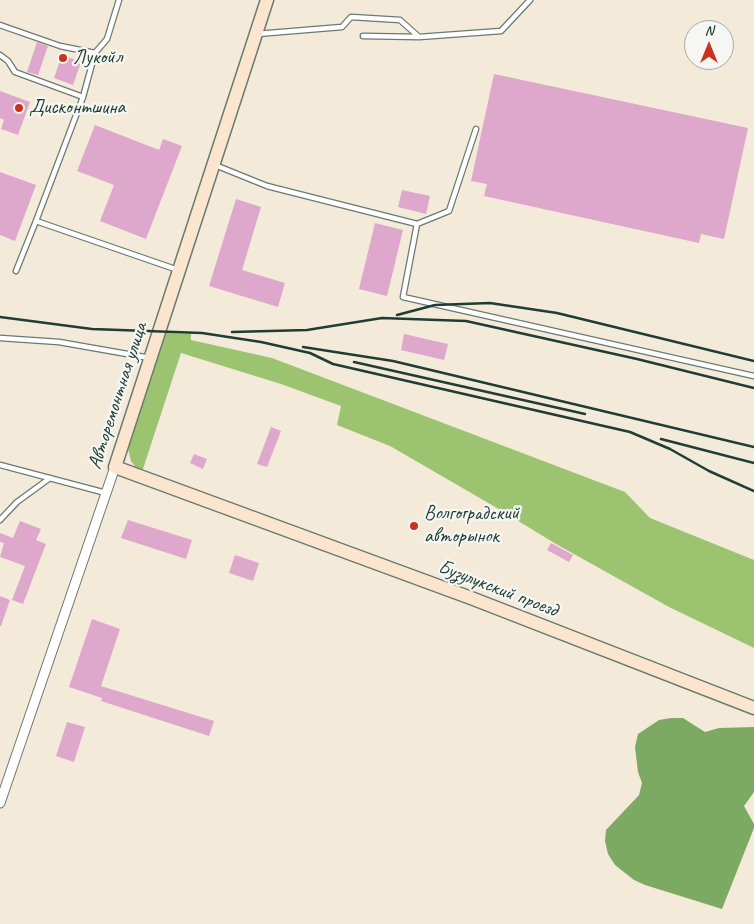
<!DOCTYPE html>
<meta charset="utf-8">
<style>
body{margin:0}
#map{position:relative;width:754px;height:924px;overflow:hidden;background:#f4ead9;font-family:Caveat,sans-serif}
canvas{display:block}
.north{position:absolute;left:684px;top:20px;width:50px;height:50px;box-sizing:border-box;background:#f6f6f2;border:1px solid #a0aca6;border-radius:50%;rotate:0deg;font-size:14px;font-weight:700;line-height:20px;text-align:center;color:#1f3d34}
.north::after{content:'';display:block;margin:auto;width:18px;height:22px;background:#c8321e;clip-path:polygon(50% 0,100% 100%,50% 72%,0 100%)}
</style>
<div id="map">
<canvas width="754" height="924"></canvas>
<div class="north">N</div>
</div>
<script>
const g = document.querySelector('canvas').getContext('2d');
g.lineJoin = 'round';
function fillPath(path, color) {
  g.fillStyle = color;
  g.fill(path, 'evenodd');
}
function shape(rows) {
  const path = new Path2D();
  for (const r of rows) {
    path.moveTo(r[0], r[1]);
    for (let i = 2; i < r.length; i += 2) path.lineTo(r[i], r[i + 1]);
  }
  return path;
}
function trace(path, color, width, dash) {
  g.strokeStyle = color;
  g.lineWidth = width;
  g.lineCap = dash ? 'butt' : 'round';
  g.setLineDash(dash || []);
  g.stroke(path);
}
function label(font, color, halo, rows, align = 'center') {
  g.font = font + ' Caveat,sans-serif';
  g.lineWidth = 4.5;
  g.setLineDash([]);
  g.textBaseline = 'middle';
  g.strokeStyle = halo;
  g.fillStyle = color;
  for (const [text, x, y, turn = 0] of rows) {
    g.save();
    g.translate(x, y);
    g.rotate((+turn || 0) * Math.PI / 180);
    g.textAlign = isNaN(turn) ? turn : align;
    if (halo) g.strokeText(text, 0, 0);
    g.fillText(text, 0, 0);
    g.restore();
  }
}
const green = shape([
 [166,333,191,334,191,340,272,358,625,492,650,518,754,560,754,648,669,607,556,544,497,508,390,446,337,425,341,406,281,384,181,353,143,469,136,468,131,461,128,449]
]);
const forest = shape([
 [671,718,683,718,705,732,719,728,754,727,754,792,744,806,754,824,754,828,722,909,645,885,634,880,615,865,608,854,605,841,606,830,639,795,642,783,638,772,635,747,638,734,659,720]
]);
const building = shape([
 [37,42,48,46,38,75,27,72],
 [62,55,81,62,73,85,54,78],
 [494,74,748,128,724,239,701,234,699,243,484,196,487,184,471,181],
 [0,91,30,102,18,135,1,129,4,120,0,118],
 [95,125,159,150,163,139,182,146,146,239,100,221,114,185,77,171],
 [0,172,36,185,15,241,0,235],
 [402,190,430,196,426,214,398,207],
 [236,199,261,207,242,270,285,283,278,307,209,286],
 [375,223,403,230,387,296,359,289],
 [404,334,448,344,444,360,401,350],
 [271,427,281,431,267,467,257,464],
 [194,454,207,459,203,469,190,463],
 [128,520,192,540,186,559,121,538],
 [20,521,41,529,36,540,46,544,23,604,12,600,25,566,0,557,4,543,0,542,0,533,13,538],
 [551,543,573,555,569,562,547,550],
 [235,555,259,563,253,581,229,573],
 [0,596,10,600,1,626,0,626],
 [92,619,120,629,101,686,214,721,209,736,101,701,102,698,69,687],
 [67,722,85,727,74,762,56,756]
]);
const lane = shape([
 [0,25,60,46,95,53,107,39,119,0],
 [257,34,342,27,351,17,400,20,419,37,501,31,530,0],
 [363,36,419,37],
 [95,53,83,97,36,221,178,270],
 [0,55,8,61,15,72,83,97],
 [215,165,267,186,417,224,403,297,754,376],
 [417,224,449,211,476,129],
 [16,271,36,221],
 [0,338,59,342,150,358],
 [0,465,106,493],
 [0,520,17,502,50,478]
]);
const street = shape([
 [0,803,115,467]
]);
const secondary = shape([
 [267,0,115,467,471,598,754,708]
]);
const rail = shape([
 [397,315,435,305,490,303,557,313,754,361],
 [0,317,92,329,202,333,261,342,310,353,333,364,630,432,670,449,709,471,754,491],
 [232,332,307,330,382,318,466,321,637,359,754,388],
 [303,347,393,361,754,447],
 [354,362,585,414],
 [661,439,754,463]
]);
const markers = [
 [63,58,5,"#c8321e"],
 [19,108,5,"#c8321e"],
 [414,526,5,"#c8321e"]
];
const poiNames = [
 ["Лукойл",73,58],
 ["Дисконтшина",29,108],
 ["Волгоградский",424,514],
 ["авторынок",424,537]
];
const streetNames = [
 ["Авторемонтная улица",118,396,-72],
 ["Бузулукский проезд",498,589,21]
];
fillPath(green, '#9cc470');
fillPath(forest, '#7daa62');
fillPath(building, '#dda8cb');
trace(lane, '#6a7a6e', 7);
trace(street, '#6a7a6e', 11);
trace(secondary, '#6a7a6e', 15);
trace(lane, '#fff', 4.5);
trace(street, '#fff', 9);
trace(secondary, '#fce5cf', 12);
trace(rail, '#1f3d34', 2.5);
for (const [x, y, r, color] of markers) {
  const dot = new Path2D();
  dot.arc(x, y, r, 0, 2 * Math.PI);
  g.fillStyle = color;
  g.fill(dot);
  trace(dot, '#f6f6f2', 2);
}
label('20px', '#1f3d34', '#f6f6f2', poiNames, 'left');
label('20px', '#1f3d34', '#f6f6f2', streetNames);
</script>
